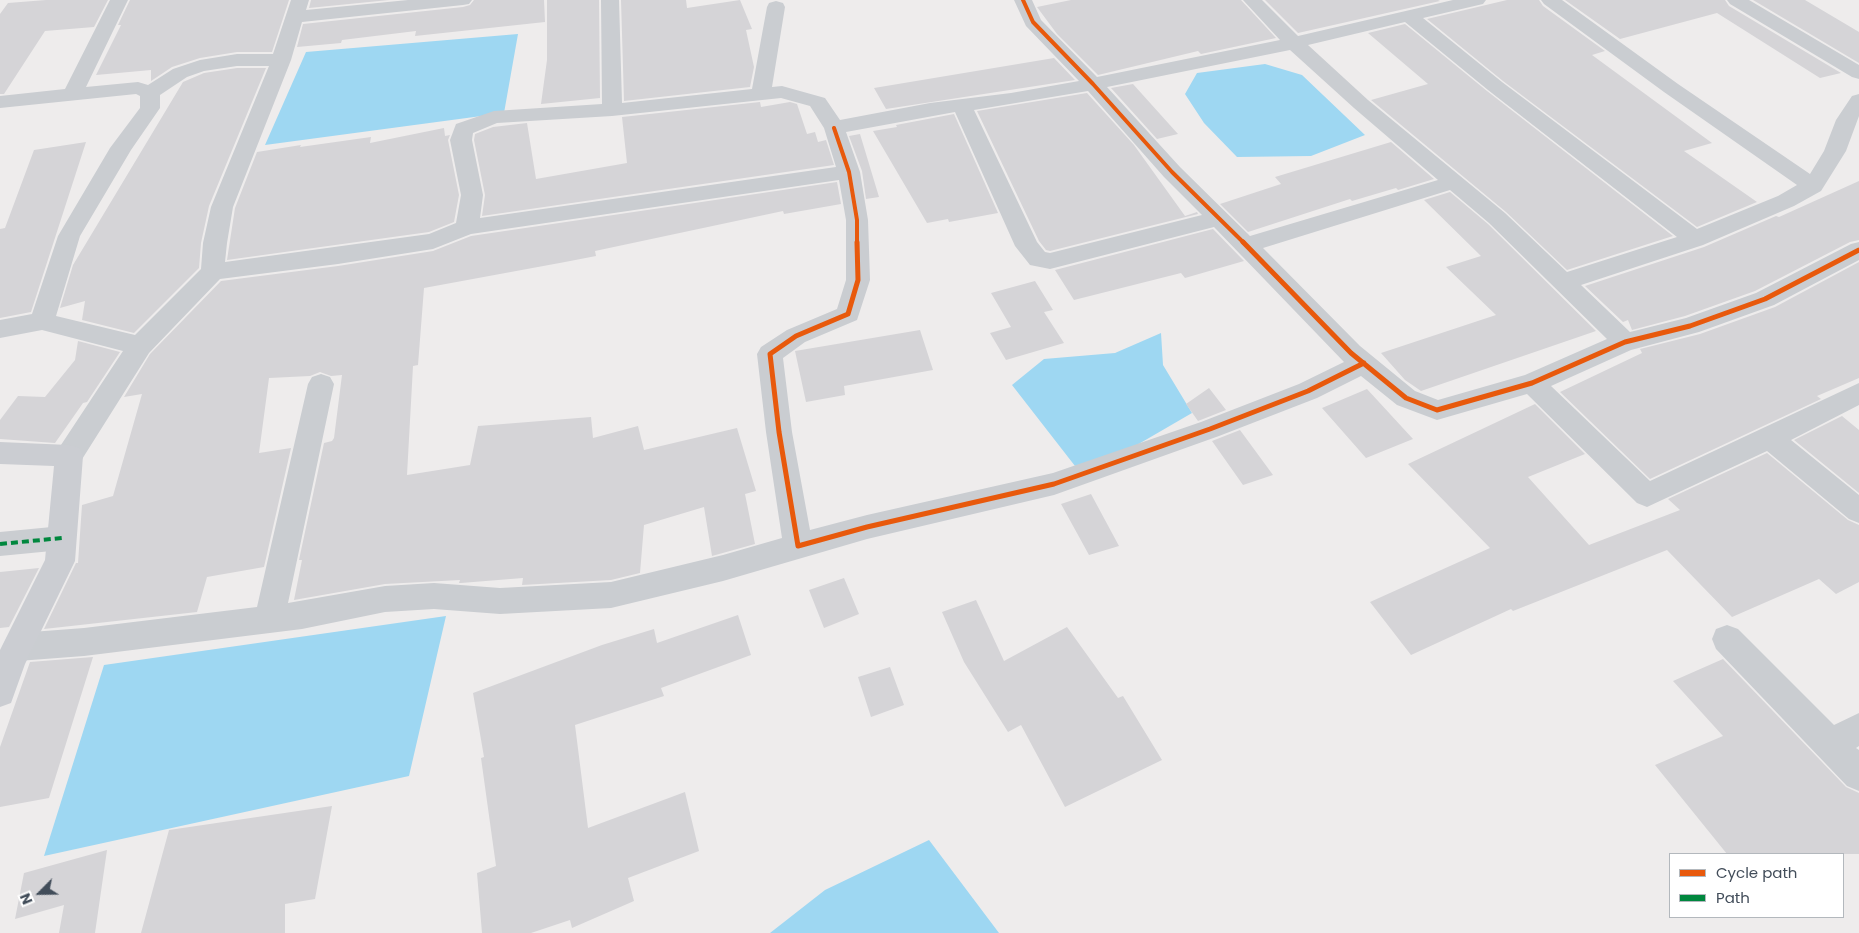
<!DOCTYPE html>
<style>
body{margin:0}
#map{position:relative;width:1859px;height:933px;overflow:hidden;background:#eeecec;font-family:Poppins,sans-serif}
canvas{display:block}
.legend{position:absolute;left:1669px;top:853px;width:175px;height:65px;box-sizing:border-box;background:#fff;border:1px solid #b3b8bd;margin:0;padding:6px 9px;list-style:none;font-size:15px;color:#424d5a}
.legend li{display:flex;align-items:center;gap:10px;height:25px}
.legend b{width:25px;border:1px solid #b3b8bd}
.north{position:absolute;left:15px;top:868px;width:50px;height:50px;-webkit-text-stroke:4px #fff;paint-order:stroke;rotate:247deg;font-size:14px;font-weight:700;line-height:20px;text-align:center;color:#424d5a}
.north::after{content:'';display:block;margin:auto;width:18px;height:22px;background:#424d5a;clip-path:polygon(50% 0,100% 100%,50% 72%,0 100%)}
</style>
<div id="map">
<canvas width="1859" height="933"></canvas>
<ul class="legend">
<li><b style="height:6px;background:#e8590c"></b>Cycle path</li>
<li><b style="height:6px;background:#00873e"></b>Path</li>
</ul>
<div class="north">N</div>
</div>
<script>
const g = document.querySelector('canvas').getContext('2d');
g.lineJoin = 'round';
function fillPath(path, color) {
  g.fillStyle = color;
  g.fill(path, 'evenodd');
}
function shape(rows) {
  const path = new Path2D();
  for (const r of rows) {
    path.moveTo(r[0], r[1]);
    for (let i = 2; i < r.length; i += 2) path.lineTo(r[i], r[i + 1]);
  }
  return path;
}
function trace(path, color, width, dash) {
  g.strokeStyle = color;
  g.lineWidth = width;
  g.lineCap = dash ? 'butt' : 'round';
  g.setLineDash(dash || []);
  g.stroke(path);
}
const water = shape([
 [518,34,504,113,265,145,306,52],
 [1265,64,1302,75,1365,135,1311,156,1237,157,1204,123,1185,94,1197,73],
 [1161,333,1163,365,1192,413,1130,449,1075,466,1012,385,1044,359,1115,353],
 [446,616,409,776,44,856,104,665],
 [929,840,999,933,770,933,825,890]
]);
const building = shape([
 [46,0,108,0,94,27,45,31,4,94,0,94,0,14,8,3],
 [130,0,289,0,272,52,237,52,200,58,172,67,151,81,151,70,96,75,121,25,118,25],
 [311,0,389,0,309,8],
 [474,0,544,0,545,22,415,36,416,31,342,40,341,43,297,47,303,24,463,7,470,5],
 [547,0,599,0,600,98,541,104,547,60],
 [621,0,686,0,687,8,740,0,752,29,746,30,754,67,750,87,624,101],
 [1071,0,1241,0,1276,38,1201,54,1198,51,1098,75,1057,34,1037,7],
 [1265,0,1438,0,1440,1,1298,33],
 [1507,0,1539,0,1543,6,1605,51,1592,55,1712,143,1684,151,1757,202,1697,227,1503,81,1427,19],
 [1565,0,1725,0,1729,6,1841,73,1820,78,1717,13,1620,39],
 [1753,0,1805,0,1859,32,1859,63],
 [1405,24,1487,91,1673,236,1567,270,1506,212,1371,100,1428,84,1368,33],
 [1054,58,1075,80,886,109,874,88],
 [237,68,266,68,209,206,201,243,199,268,134,333,82,320,85,301,60,308,73,265,183,82,204,73],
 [1133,84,1178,134,1157,139,1111,88],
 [1087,93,1134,145,1185,216,1197,212,1198,214,1050,251,1046,250,1039,241,977,111],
 [760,102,761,107,790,102,797,104,807,134,815,132,818,142,826,140,834,165,482,216,485,195,474,140,475,134,493,127,527,123,536,179,627,163,622,117],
 [954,114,998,213,949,222,948,219,927,223,873,131,897,127,896,125],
 [444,128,445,136,450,135,448,140,459,195,454,222,429,232,227,260,235,208,257,152,301,145,300,147,371,137,370,143],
 [860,134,879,197,866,199,862,171,849,136],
 [86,142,31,312,0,318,0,229,5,228,34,150],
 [1391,142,1434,179,1398,190,1396,188,1352,201,1350,199,1248,232,1220,204,1281,184,1275,177],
 [1859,181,1859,240,1850,242,1755,291,1685,316,1632,330,1628,320,1623,322,1585,286,1704,247,1776,216,1779,217],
 [837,182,841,204,784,214,783,211,595,251,596,256,565,262,424,288,418,365,413,366,407,475,470,465,478,426,591,417,593,438,638,426,644,450,737,428,756,491,745,494,755,544,712,556,704,507,644,525,640,573,611,580,522,585,523,578,461,583,459,583,460,580,385,584,294,600,302,560,299,560,324,443,332,441,334,438,342,375,331,376,320,372,310,376,269,378,259,453,291,448,264,567,207,577,197,612,44,629,76,563,78,563,82,505,113,496,142,394,124,397,150,354,221,281,338,266,433,251,471,236],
 [1450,192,1488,224,1596,331,1421,391,1405,380,1381,353,1496,315,1446,267,1481,256,1424,200],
 [1213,229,1244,261,1185,278,1181,273,1074,300,1055,270],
 [1859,262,1859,378,1817,396,1821,399,1650,479,1560,392,1642,353,1640,349,1700,334,1775,307],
 [1035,281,1053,310,1044,312,1064,343,1006,360,990,333,1011,327,991,293],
 [920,330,933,370,844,386,845,395,806,402,795,351],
 [78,341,120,352,87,402,83,403,55,443,0,439,0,420,18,396,45,397,75,360],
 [1209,388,1226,410,1198,421,1186,404],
 [1367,389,1413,439,1366,458,1322,408],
 [1535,404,1585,454,1528,477,1589,545,1680,510,1668,499,1767,453,1848,520,1859,525,1859,582,1836,594,1819,579,1732,617,1667,550,1513,611,1511,609,1411,655,1370,602,1490,548,1408,464],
 [1842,416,1859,430,1859,493,1794,440],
 [1240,430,1273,475,1243,485,1212,441],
 [1091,494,1119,546,1089,555,1061,504],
 [39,568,9,627,0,628,0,572],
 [844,578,859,614,824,628,809,590],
 [976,600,1004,661,1067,627,1118,698,1123,696,1162,760,1065,807,1021,725,1008,732,964,662,942,612],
 [738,615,751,655,661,688,664,696,575,725,588,828,685,792,699,851,628,878,634,901,572,928,570,920,531,933,482,933,477,873,496,866,481,758,484,757,473,693,602,645,654,629,657,643],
 [93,657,49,798,0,807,0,747,30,662],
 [1723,659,1846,787,1859,793,1859,854,1727,854,1655,765,1723,736,1673,681],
 [890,667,904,705,871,717,858,677],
 [332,806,315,899,285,904,285,933,141,933,169,830],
 [107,850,95,933,59,933,64,905,15,919,24,873]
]);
const street = shape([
 [110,0,128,0,86,87,138,82,148,85,173,69,200,60,237,54,273,54,291,0,309,0,306,10,408,0,472,0,469,4,463,5,302,22,291,60,233,207,227,243,225,262,429,234,456,223,461,195,450,140,456,124,494,111,602,104,601,0,619,0,622,103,752,89,767,7,769,3,776,1,783,3,785,7,772,87,782,86,825,98,840,120,930,103,1011,93,1079,81,1026,26,1014,0,1032,0,1041,20,1097,77,1280,40,1243,0,1262,0,1298,36,1453,0,1486,0,1483,4,1423,18,1502,82,1697,229,1778,196,1797,185,1664,92,1544,4,1541,0,1562,0,1678,84,1810,174,1824,151,1836,120,1852,96,1859,94,1859,116,1846,151,1821,191,1794,206,1703,245,1581,285,1630,332,1686,318,1756,293,1851,244,1859,242,1859,260,1774,305,1699,332,1631,350,1551,386,1650,481,1859,383,1859,405,1791,440,1859,495,1859,523,1849,519,1767,451,1647,507,1637,503,1527,394,1437,420,1397,405,1361,376,1317,398,1219,436,1054,495,867,539,723,581,611,608,500,614,434,609,385,612,302,629,84,656,18,661,7,657,2,647,7,637,18,633,84,628,257,607,308,384,312,377,321,374,330,377,334,384,288,603,385,586,434,583,500,588,611,582,723,555,782,538,766,432,757,354,761,347,787,330,837,309,846,280,846,220,839,180,471,234,433,249,338,264,220,279,149,353,79,464,69,467,59,464,55,456,59,448,123,351,42,330,0,338,0,320,32,314,58,236,110,148,140,108,140,96,136,94,0,108,0,96,65,89,110,0],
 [1405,22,1488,90,1677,237,1567,272,1505,213,1368,100,1308,45,1405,22],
 [1290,50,1354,108,1438,180,1250,236,1180,167,1107,87,1290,50],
 [237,66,269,66,211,207,203,243,201,269,135,335,56,316,80,236,131,150,160,108,160,95,187,77,204,71,237,66],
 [1088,91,1164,177,1202,215,1050,253,1045,252,1037,242,974,110,1088,91],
 [781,98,810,106,824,128,836,167,480,218,483,195,472,140,473,133,497,123,612,116,781,98],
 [955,112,1015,246,1030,265,1050,269,1214,227,1344,362,1299,384,1201,422,1053,473,867,515,810,530,792,432,783,358,805,342,857,320,870,280,868,220,860,172,846,132,955,112],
 [1450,190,1489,223,1607,339,1525,375,1438,400,1415,391,1360,346,1263,248,1450,190],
 [1727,0,1749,0,1859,65,1859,79,1852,77,1730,4,1727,0],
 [62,526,72,529,76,538,72,547,62,550,0,556,0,532,62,526],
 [1727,625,1738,629,1834,725,1859,713,1859,746,1856,748,1859,750,1859,791,1847,786,1716,649,1712,639,1716,629,1727,625]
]);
const secondary = shape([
 [0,442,69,445,79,448,83,456,75,561,25,664,11,703,0,707,0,650,45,560,54,466,0,464,0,442]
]);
const quiet = shape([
 [0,544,62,538]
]);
const cyclewayFar1 = shape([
 [1023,0,1033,22,1093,84,1172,172,1244,243],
 [834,128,849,172,857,220,857,243]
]);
const cycleway = shape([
 [857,242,858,280,848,314,796,336,770,354,779,432,798,546,867,527,1054,484,1210,429,1308,391,1364,363],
 [1243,242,1351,353,1406,398,1437,410,1532,383,1625,342,1690,326,1765,299,1859,250]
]);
fillPath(water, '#9ed7f2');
fillPath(building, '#d5d4d7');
fillPath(street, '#cacdd1');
fillPath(secondary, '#cbcdd2');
trace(quiet, '#00873e', 4, [7, 4]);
trace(cyclewayFar1, '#e8590c', 4);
trace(cycleway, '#e8590c', 5);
</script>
